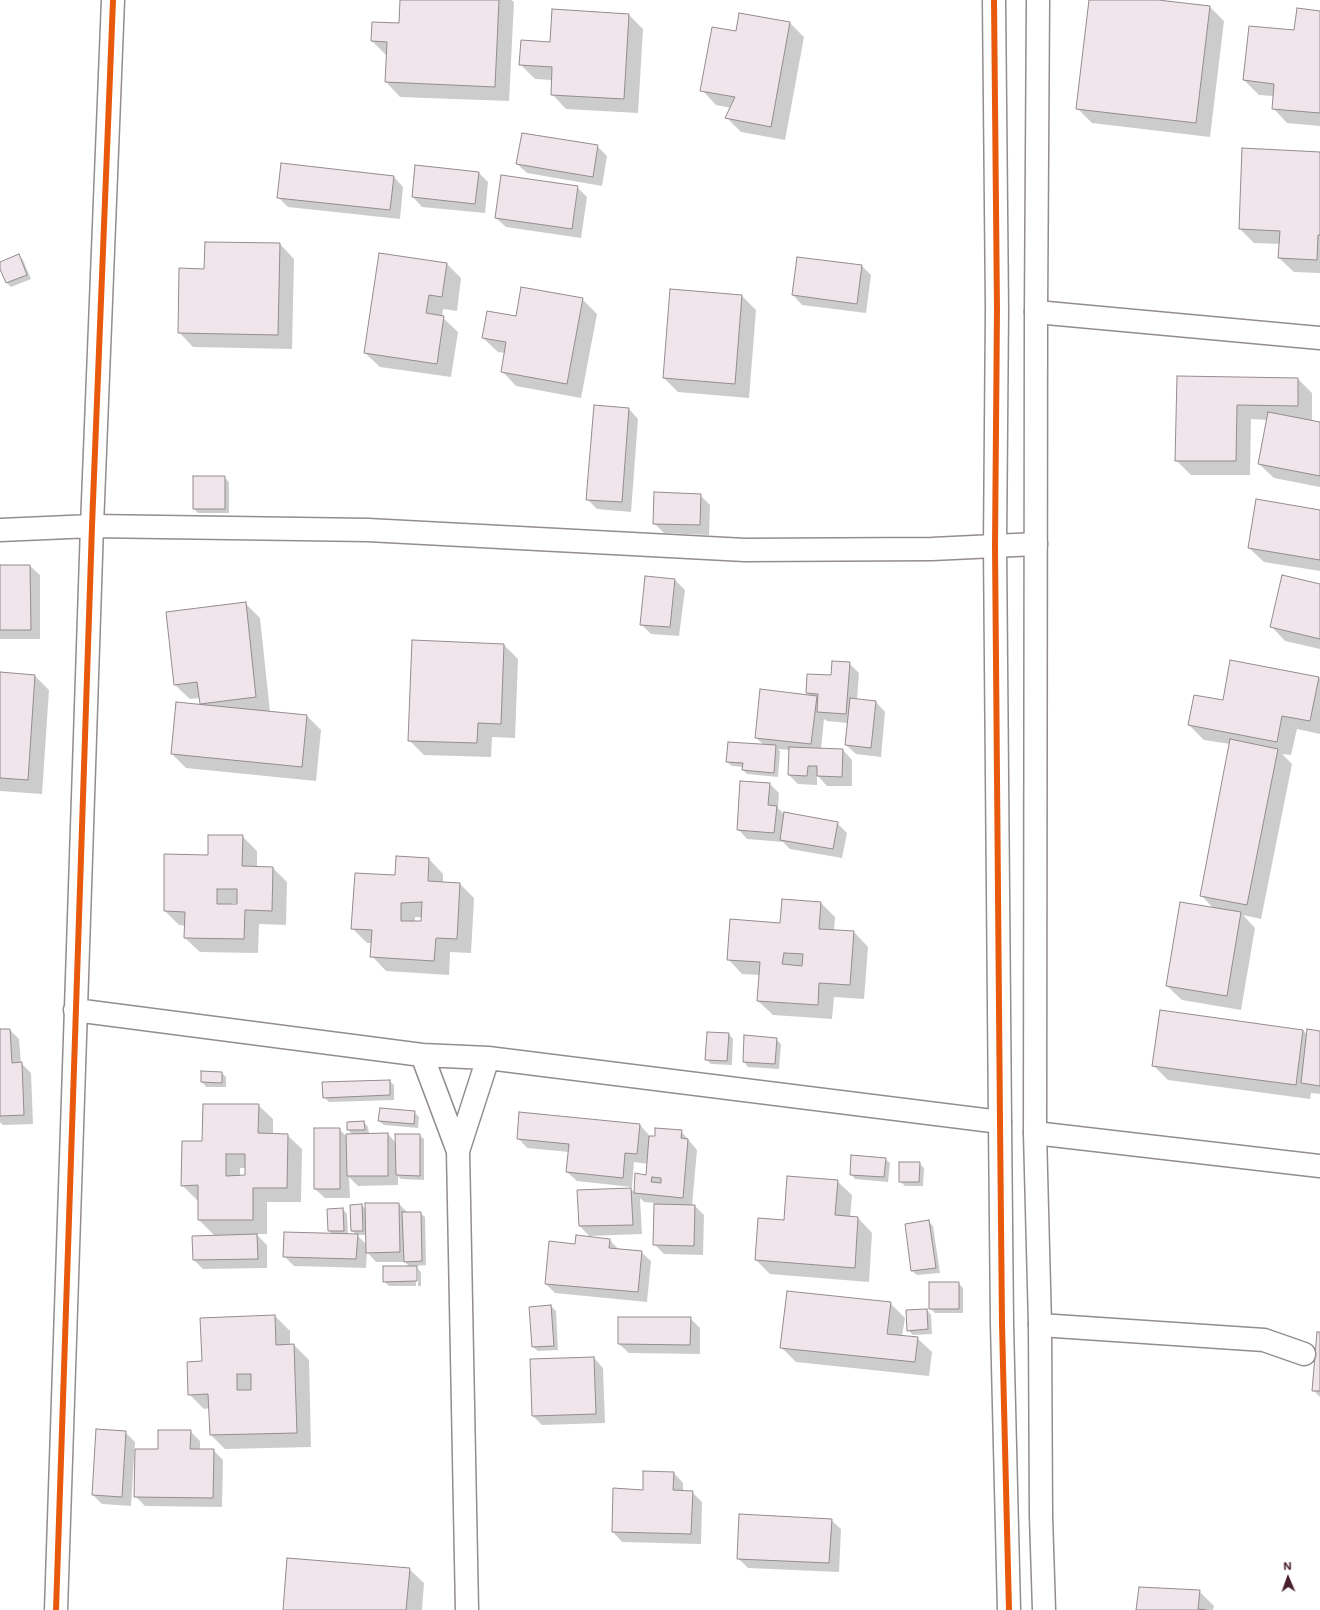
<!DOCTYPE html>
<style>
body{margin:0}
#map{position:relative;width:1320px;height:1610px;overflow:hidden;background:#fff;font-family:Mali,sans-serif}
canvas{display:block}
.north{position:absolute;left:1268px;top:1558px;width:40px;height:40px;-webkit-text-stroke:3px #fff;paint-order:stroke;rotate:358deg;font-size:11px;font-weight:700;line-height:16px;text-align:center;color:#4a1f2b}
.north::after{content:'';display:block;margin:auto;width:14px;height:18px;background:#4a1f2b;clip-path:polygon(50% 0,100% 100%,50% 72%,0 100%)}
</style>
<div id="map">
<canvas width="1320" height="1610"></canvas>
<div class="north">N</div>
</div>
<script>
const g = document.querySelector('canvas').getContext('2d');
g.lineJoin = 'round';
function fillPath(path, color) {
  g.fillStyle = color;
  g.fill(path, 'evenodd');
}
function shape(rows) {
  const path = new Path2D();
  for (const r of rows) {
    path.moveTo(r[0], r[1]);
    for (let i = 2; i < r.length; i += 2) path.lineTo(r[i], r[i + 1]);
  }
  return path;
}
function trace(path, color, width, dash) {
  g.strokeStyle = color;
  g.lineWidth = width;
  g.lineCap = dash ? 'butt' : 'round';
  g.setLineDash(dash || []);
  g.stroke(path);
}
const shadow = shape([
 [401,0,511,0,514,2,509,101,400,97,386,82,387,56,372,41,400,24],
 [1090,0,1150,0,1210,7,1224,21,1210,137,1092,123,1077,108],
 [1320,12,1320,126,1287,123,1273,108,1274,96,1259,95,1244,80,1295,32],
 [629,15,643,29,638,113,566,109,552,94,552,80,535,79,520,64,551,43],
 [790,23,804,37,785,140,741,132,727,118,731,108,716,105,702,90,737,32],
 [597,146,607,156,602,186,527,173,517,164],
 [1320,153,1320,273,1294,272,1279,258,1280,244,1254,243,1240,229],
 [479,173,488,182,485,213,422,207,413,197],
 [394,177,403,187,400,219,288,207,278,197],
 [577,187,587,197,581,238,506,227,496,218],
 [280,244,294,259,292,349,193,347,179,332],
 [19,255,23,260,31,279,11,287,7,283,0,263],
 [447,264,461,278,457,311,443,309,442,317,458,332,451,377,380,367,365,353],
 [862,266,871,275,866,313,802,305,793,295],
 [742,296,756,310,749,398,678,392,664,378],
 [582,299,597,314,581,398,516,386,502,371,505,353,498,352,483,338,517,318],
 [1178,377,1298,379,1312,393,1312,421,1320,423,1320,487,1274,478,1259,464,1268,420,1251,419,1250,475,1191,475,1176,460],
 [629,409,638,419,631,512,597,509,587,499],
 [224,477,229,482,229,513,198,513,194,509],
 [700,495,710,505,709,535,664,533,654,523],
 [1320,511,1320,571,1264,562,1249,548],
 [30,566,40,575,40,639,0,639,0,597],
 [646,577,675,580,685,590,679,636,651,634,641,624],
 [1320,585,1320,649,1285,641,1271,626],
 [245,603,260,618,270,712,307,716,321,730,316,781,186,768,172,754,203,705,200,703,200,698,190,699,175,685],
 [504,645,518,659,515,738,492,737,491,757,424,755,409,740],
 [849,663,859,673,857,700,876,702,885,712,881,757,856,754,846,745,848,723,827,721,824,719,821,749,843,750,852,760,852,786,827,786,817,775,817,785,798,784,789,775,790,750,778,749,780,751,778,777,747,774,743,770,743,767,732,766,727,762,764,745,756,738,810,696,807,693],
 [0,673,35,676,49,690,42,794,0,791],
 [1318,677,1320,679,1320,734,1297,729,1291,755,1282,754,1292,764,1261,919,1243,915,1255,928,1241,1010,1182,1000,1167,986,1214,909,1201,895,1230,744,1204,740,1189,725,1224,701],
 [770,784,779,793,778,808,785,815,837,823,847,833,842,858,790,849,783,842,747,839,738,829],
 [242,836,257,851,257,867,273,868,287,882,286,925,259,924,258,953,200,952,185,938,186,926,179,925,165,911,165,855,209,856],
 [232,903,238,903,238,905,231,905],
 [429,859,443,874,443,883,460,884,474,898,471,953,450,952,449,975,386,971,372,956,372,943,367,943,353,929,396,876],
 [415,917,422,917,422,922,415,922],
 [821,903,835,917,834,931,854,932,868,947,864,999,834,997,832,1019,773,1015,758,1001,760,975,742,974,728,959,781,924],
 [0,1030,10,1030,19,1039,21,1063,31,1073,33,1124,3,1125,0,1122],
 [1303,1030,1307,1035,1320,1032,1320,1094,1311,1093,1310,1099,1168,1080,1153,1065],
 [729,1034,733,1039,732,1065,711,1064,706,1059],
 [776,1039,781,1044,779,1069,748,1067,744,1062],
 [222,1073,226,1077,226,1087,206,1087,202,1082],
 [389,1081,394,1085,394,1100,329,1102,324,1097],
 [258,1105,273,1119,273,1135,287,1135,302,1149,301,1202,267,1202,267,1234,256,1234,267,1245,267,1268,203,1269,194,1260,215,1236,199,1220,199,1200,197,1200,182,1185,203,1142],
 [240,1168,246,1168,246,1176,240,1176],
 [414,1112,419,1117,418,1128,384,1125,379,1121],
 [364,1122,368,1127,369,1134,388,1134,396,1143,419,1135,424,1139,424,1180,401,1179,398,1176,398,1185,358,1186,349,1177,350,1198,325,1198,315,1189,339,1129,347,1137,353,1135,348,1130],
 [640,1125,649,1135,649,1137,655,1137,681,1131,697,1150,692,1206,695,1206,704,1215,703,1255,664,1254,654,1244,655,1203,644,1202,640,1198,642,1234,589,1236,580,1226,578,1191,631,1189,635,1193,636,1175,646,1176,648,1164,634,1162,632,1187,577,1181,567,1172,569,1152,527,1148,518,1138],
 [885,1159,890,1163,888,1182,855,1179,851,1174],
 [919,1163,924,1168,923,1186,905,1186,900,1181],
 [837,1181,852,1195,850,1218,858,1218,872,1233,869,1282,770,1274,756,1260,784,1221],
 [399,1204,408,1213,420,1213,425,1217,426,1265,415,1266,421,1272,421,1286,418,1286,418,1270,416,1270,416,1286,389,1286,384,1281,410,1267,405,1262,376,1262,367,1252,366,1268,294,1266,284,1256,333,1234,329,1231,343,1209,347,1214,348,1235,357,1235,352,1231,362,1205,366,1210],
 [357,1235,366,1235,366,1244],
 [928,1221,933,1226,940,1273,917,1275,912,1271],
 [609,1239,619,1250,641,1252,651,1261,647,1302,555,1293,546,1284,576,1245],
 [958,1283,963,1288,963,1313,935,1313,930,1308],
 [890,1303,905,1318,902,1336,917,1338,932,1352,929,1376,796,1362,781,1347],
 [551,1306,556,1311,558,1350,538,1351,533,1347],
 [927,1310,931,1315,932,1334,913,1335,908,1330],
 [275,1316,290,1331,290,1346,294,1345,309,1360,311,1447,225,1449,211,1435,210,1408,204,1409,189,1394,203,1362,201,1318],
 [690,1318,700,1328,700,1354,629,1353,619,1344],
 [1320,1333,1320,1397,1313,1390],
 [594,1358,603,1368,605,1423,542,1425,533,1416],
 [190,1431,200,1441,200,1450,213,1450,223,1460,222,1507,145,1506,135,1496,159,1450],
 [125,1432,135,1442,131,1506,102,1504,93,1495],
 [674,1473,683,1483,683,1492,692,1492,702,1502,701,1544,622,1542,613,1532,644,1491],
 [831,1520,841,1529,839,1572,748,1568,738,1558],
 [409,1569,424,1583,422,1610,284,1610],
 [1199,1591,1214,1606,1213,1610,1137,1610]
]);
const building = shape([
 [400,0,499,0,495,87,385,82,387,42,371,41,372,22,399,23,400,0],
 [1089,0,1158,0,1210,6,1196,123,1076,109,1089,0],
 [1297,8,1320,11,1320,113,1272,109,1274,84,1243,80,1249,26,1294,30,1297,8],
 [552,9,629,14,624,99,551,95,552,67,519,65,521,40,550,42,552,9],
 [739,13,790,22,771,127,725,118,735,97,700,91,712,27,736,31,739,13],
 [522,133,598,145,593,177,516,164,522,133],
 [1242,148,1320,152,1320,235,1318,235,1317,260,1278,258,1280,231,1239,229,1242,148],
 [281,163,394,176,390,210,277,198,281,163],
 [415,165,479,172,475,204,412,197,415,165],
 [501,175,578,186,572,229,495,218,501,175],
 [205,242,280,243,278,335,178,333,179,268,204,269,205,242],
 [379,253,447,263,442,297,429,295,426,313,444,316,437,364,364,353,379,253],
 [19,254,27,275,6,283,0,269,0,262,19,254],
 [797,257,862,265,857,304,792,295,797,257],
 [521,287,583,298,567,384,501,372,506,342,482,338,487,311,516,316,521,287],
 [670,289,742,295,735,384,663,378,670,289],
 [1177,376,1298,378,1298,406,1237,405,1236,461,1175,461,1177,376],
 [594,405,629,408,622,502,586,500,594,405],
 [1268,412,1320,422,1320,476,1258,464,1268,412],
 [193,476,225,476,225,509,193,509,193,476],
 [654,492,701,494,700,525,653,524,654,492],
 [1256,499,1320,510,1320,560,1248,548,1256,499],
 [0,565,30,565,31,630,0,630,0,565],
 [1282,575,1320,584,1320,639,1270,627,1282,575],
 [645,576,675,579,670,627,640,625,645,576],
 [246,602,256,697,200,704,197,682,174,685,166,612,246,602],
 [412,640,504,644,501,724,478,723,477,743,408,741,412,640],
 [1230,660,1319,677,1310,721,1282,716,1277,742,1188,725,1194,695,1223,700,1230,660],
 [832,661,850,662,846,714,817,712,818,694,806,693,807,674,831,675,832,661],
 [0,672,35,675,28,780,0,778,0,672],
 [760,689,817,696,811,744,755,738,760,689],
 [850,698,876,701,871,748,845,745,850,698],
 [176,702,307,715,302,767,171,754,176,702],
 [1230,739,1278,749,1247,905,1200,896,1230,739],
 [728,742,776,745,774,773,742,770,743,763,726,762,728,742],
 [789,747,843,749,842,777,817,776,817,766,808,766,807,776,788,775,789,747],
 [740,781,770,783,768,805,777,806,774,833,737,830,740,781],
 [784,812,838,822,833,849,780,840,784,812],
 [208,835,243,835,242,866,273,867,272,911,245,910,244,939,184,938,185,912,164,911,164,854,208,855,208,835],
 [217,889,237,889,237,904,217,904,217,889],
 [396,856,429,858,428,881,460,883,457,939,436,938,434,961,370,957,372,930,351,929,355,873,395,875,396,856],
 [422,902,421,921,401,921,401,903,422,902],
 [782,899,821,902,819,929,854,931,850,985,819,983,818,1005,757,1001,760,962,727,960,730,919,780,923,782,899],
 [784,953,803,954,802,966,782,964,784,953],
 [1180,902,1241,912,1227,996,1166,986,1180,902],
 [1160,1010,1303,1030,1296,1085,1152,1066,1160,1010],
 [0,1029,10,1029,12,1063,22,1062,24,1115,0,1116,0,1029],
 [1307,1029,1320,1031,1320,1086,1301,1083,1307,1029],
 [707,1032,729,1033,727,1061,705,1060,707,1032],
 [744,1035,777,1038,775,1064,743,1062,744,1035],
 [201,1071,222,1072,222,1083,201,1082,201,1071],
 [390,1080,390,1095,323,1098,322,1082,390,1080],
 [203,1104,259,1104,258,1133,288,1134,287,1188,253,1188,253,1220,198,1220,198,1185,181,1186,182,1141,202,1141,203,1104],
 [226,1154,245,1154,245,1175,226,1176,226,1154],
 [380,1108,415,1111,414,1124,378,1121,380,1108],
 [519,1112,640,1124,637,1154,625,1153,623,1178,566,1172,569,1144,517,1139,519,1112],
 [364,1121,365,1130,347,1130,347,1122,364,1121],
 [314,1128,340,1128,340,1189,314,1189,314,1128],
 [655,1128,682,1130,681,1138,688,1139,683,1198,634,1193,635,1173,646,1175,649,1136,655,1136,655,1128],
 [652,1177,661,1178,661,1183,651,1182,652,1177],
 [388,1133,388,1176,347,1176,346,1134,388,1133],
 [395,1134,420,1134,420,1176,396,1175,395,1134],
 [851,1155,886,1158,884,1177,850,1175,851,1155],
 [899,1162,920,1162,919,1182,899,1182,899,1162],
 [787,1176,838,1180,835,1215,858,1217,855,1268,755,1260,758,1218,784,1220,787,1176],
 [631,1188,633,1225,579,1226,577,1190,631,1188],
 [365,1203,399,1203,400,1252,366,1253,365,1203],
 [362,1204,363,1231,351,1231,350,1205,362,1204],
 [654,1204,695,1205,694,1246,653,1245,654,1204],
 [343,1208,344,1231,328,1231,327,1209,343,1208],
 [402,1212,421,1212,422,1261,404,1262,402,1212],
 [929,1220,936,1268,911,1271,905,1224,929,1220],
 [284,1232,358,1234,356,1259,283,1257,284,1232],
 [257,1234,258,1259,193,1260,192,1236,257,1234],
 [576,1235,610,1239,609,1248,642,1251,638,1292,545,1284,549,1241,575,1244,576,1235],
 [383,1266,417,1266,417,1281,383,1282,383,1266],
 [929,1282,959,1282,959,1309,929,1309,929,1282],
 [787,1291,891,1302,887,1334,918,1337,915,1362,780,1348,787,1291],
 [551,1305,554,1346,532,1347,529,1307,551,1305],
 [927,1309,928,1329,907,1331,906,1310,927,1309],
 [275,1315,276,1345,294,1344,297,1433,210,1435,208,1394,188,1395,187,1362,202,1361,200,1318,275,1315],
 [237,1374,251,1374,251,1390,237,1390,237,1374],
 [618,1317,691,1317,690,1345,618,1344,618,1317],
 [1317,1332,1320,1332,1320,1391,1312,1391,1317,1332],
 [594,1357,596,1414,532,1416,530,1359,594,1357],
 [96,1429,126,1431,122,1497,92,1495,96,1429],
 [158,1430,191,1430,190,1449,214,1449,213,1498,134,1497,135,1449,158,1449,158,1430],
 [643,1471,674,1472,673,1490,693,1491,691,1534,612,1532,613,1488,643,1490,643,1471],
 [739,1514,832,1519,829,1563,737,1559,739,1514],
 [287,1558,410,1568,406,1610,283,1610,287,1558],
 [1139,1587,1200,1590,1198,1609,1206,1610,1136,1610,1139,1587]
]);
const street = shape([
 [1036,312,1320,338],
 [0,530,92,526,368,530,745,550,932,549,1036,544],
 [75,1010,422,1055,488,1058,1000,1122],
 [422,1055,458,1151],
 [1035,1133,1320,1166],
 [1040,1325,1264,1340,1304,1354],
 [56,1610,92,526,113,0],
 [467,1610,458,1151,488,1058]
]);
const secondary = shape([
 [994,0,997,309,995,546,1000,1122,1002,1324,1009,1610],
 [1038,0,1036,312,1035,1133,1040,1325,1041,1516,1044,1610]
]);
const cycleway = shape([
 [994,0,997,309,995,546,1000,1122,1002,1324,1009,1610],
 [56,1610,92,526,113,0]
]);
fillPath(shadow, '#0003');
fillPath(building, '#efe5eb');
trace(building, '#948c8e', 1);
trace(street, '#948c8e', 25);
trace(secondary, '#948c8e', 25);
trace(street, '#fff', 22);
trace(secondary, '#fff', 22);
trace(cycleway, '#e8590c', 6);
</script>
